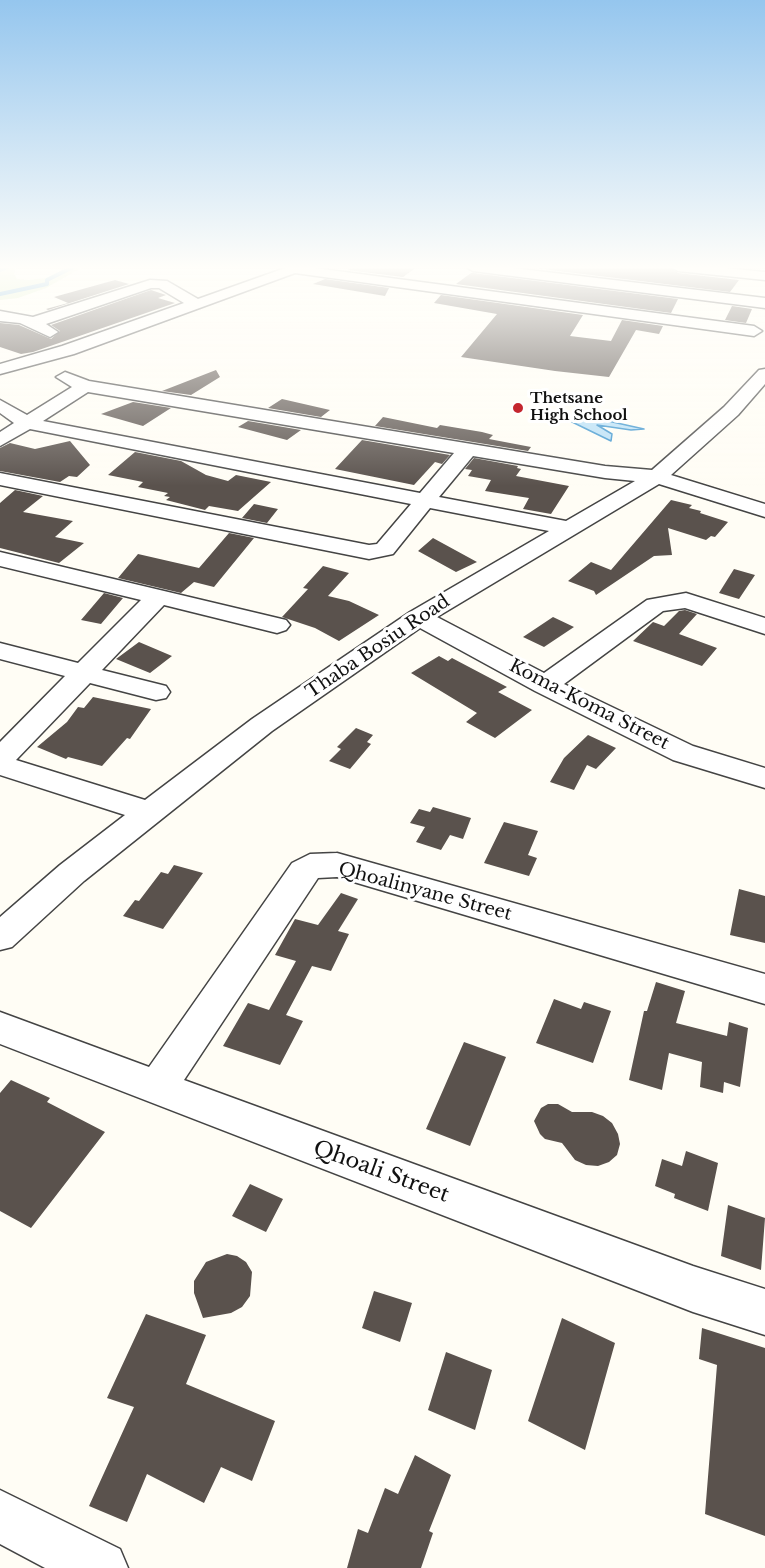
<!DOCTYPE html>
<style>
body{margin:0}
canvas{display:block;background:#fffdf5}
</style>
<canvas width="765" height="1568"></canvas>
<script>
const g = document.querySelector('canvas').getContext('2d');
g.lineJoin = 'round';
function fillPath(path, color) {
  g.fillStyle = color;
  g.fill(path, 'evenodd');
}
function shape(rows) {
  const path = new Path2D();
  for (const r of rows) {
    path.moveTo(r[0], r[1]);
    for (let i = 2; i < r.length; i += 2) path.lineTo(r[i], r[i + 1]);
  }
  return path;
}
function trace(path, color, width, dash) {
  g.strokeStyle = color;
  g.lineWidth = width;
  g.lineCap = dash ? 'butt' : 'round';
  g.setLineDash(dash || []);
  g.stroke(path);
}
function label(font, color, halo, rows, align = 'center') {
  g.font = font + ' "Libre Baskerville",serif';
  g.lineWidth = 6;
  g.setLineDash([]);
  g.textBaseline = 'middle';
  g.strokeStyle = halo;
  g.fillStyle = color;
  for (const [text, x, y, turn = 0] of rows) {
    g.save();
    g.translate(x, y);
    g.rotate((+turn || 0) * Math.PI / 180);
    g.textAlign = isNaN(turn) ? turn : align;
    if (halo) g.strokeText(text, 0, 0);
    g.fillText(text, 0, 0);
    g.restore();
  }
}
const green = shape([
 [0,267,16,267,14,274,17,279,28,280,46,278,69,267,83,267,46,288,18,298,0,300]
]);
const water = shape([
 [586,418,599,419,644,429,631,430,597,425,612,434,611,441,570,421,586,418]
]);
const stream = shape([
 [0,270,8,267],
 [0,294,47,284,47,280,73,267]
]);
const building = shape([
 [356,267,417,267,403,277,347,270],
 [535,267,669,267,678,273,739,280,730,292,534,268],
 [471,273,473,273,678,299,671,313,456,284],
 [325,279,389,288,385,296,313,284],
 [115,280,129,284,48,310,46,309,68,303,54,297],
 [151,290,166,295,158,298,175,303,33,352,21,354,0,347,0,323,19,325,51,339,60,331,51,325],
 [441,295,583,315,570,336,611,341,622,320,663,326,659,334,636,330,609,377,555,371,461,357,497,314,434,303],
 [732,306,752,309,746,323,725,320],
 [216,370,220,377,191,395,162,391],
 [282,399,330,410,321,417,268,408],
 [133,402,171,408,143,426,101,414],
 [383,417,437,428,440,425,482,432,493,435,489,439,531,447,528,451,375,426],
 [248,421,301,430,287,440,238,427],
 [362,440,450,455,442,464,435,462,414,485,335,469],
 [70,441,90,465,77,477,69,476,60,482,0,471,0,448,10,443,35,449],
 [135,452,181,461,206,475,228,481,236,475,271,482,238,511,209,506,205,510,166,500,170,497,164,496,168,493,138,487,143,482,108,475],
 [474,458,518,466,517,468,521,469,516,476,569,486,551,514,523,509,529,498,485,491,491,480,468,476,472,470,465,469],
 [15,490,43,496,23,512,73,521,55,537,84,543,59,563,0,548,0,503],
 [671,500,692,505,689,508,701,511,700,513,728,522,715,537,711,536,706,540,668,528,672,555,654,556,596,595,594,591,568,581,591,562,611,570],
 [254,504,278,509,267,523,242,518],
 [229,533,254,538,214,587,194,582,181,593,118,578,138,554,199,568],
 [433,538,477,562,456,572,418,551],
 [323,566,349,573,328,596,349,601,379,615,339,641,315,628,282,617,308,589,303,588],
 [734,569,755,575,739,599,719,593],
 [104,593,123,598,101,624,81,620],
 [685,610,697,614,679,634,717,648,702,666,633,641,653,622,664,626,679,611],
 [553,617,574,627,544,647,523,637],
 [139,642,172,656,150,673,116,659],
 [439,656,448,661,452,658,507,687,498,692,532,710,495,738,466,722,477,713,411,673],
 [93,697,151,709,130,739,127,738,102,766,68,757,66,759,37,747,67,722,78,707,84,708],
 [356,728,373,735,367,742,371,744,350,769,329,761,341,749,337,747],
 [588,735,616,748,596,769,587,765,574,790,550,782,564,758],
 [433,807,471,818,463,839,450,835,441,850,416,842,425,827,410,823,419,809,430,812],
 [504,822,538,831,528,855,537,858,529,876,484,863],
 [174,865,203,873,163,929,123,916,135,900,139,901,161,872,168,874],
 [739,889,765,896,765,943,730,935],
 [341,893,358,899,338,931,349,934,331,971,312,966,286,1015,303,1021,280,1065,223,1046,248,1003,269,1010,296,961,275,955,295,919,318,925],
 [656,982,685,991,676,1023,727,1036,729,1022,748,1028,740,1087,724,1082,723,1093,700,1087,702,1062,669,1053,662,1090,629,1080,644,1011,647,1011],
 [554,999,581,1009,584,1002,611,1011,593,1063,536,1043],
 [464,1042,506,1057,470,1146,426,1129],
 [11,1080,50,1098,47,1102,105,1132,31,1228,0,1211,0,1093],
 [548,1104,558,1104,572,1112,592,1112,603,1116,612,1123,618,1134,620,1144,617,1155,609,1162,598,1166,586,1165,575,1160,562,1143,545,1139,540,1134,534,1121,541,1108],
 [686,1151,718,1163,708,1211,674,1198,675,1194,655,1186,662,1159,682,1166],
 [250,1184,283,1199,266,1232,232,1216],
 [728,1205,765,1218,761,1270,721,1256],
 [227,1254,237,1256,246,1262,252,1272,250,1296,242,1307,231,1313,203,1318,194,1293,194,1281,206,1262],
 [374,1291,412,1303,400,1342,362,1328],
 [146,1314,206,1335,186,1384,275,1421,252,1481,221,1467,204,1503,147,1474,127,1522,89,1506,134,1407,107,1398],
 [562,1318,615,1343,585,1450,528,1421],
 [702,1328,765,1348,765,1536,705,1514,717,1365,699,1359],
 [446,1352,492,1370,475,1430,428,1410],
 [415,1455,451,1475,429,1531,433,1533,421,1568,347,1568,358,1529,368,1533,385,1488,398,1494]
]);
const minor = shape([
 [288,267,307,267,754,326,762,331,754,336,295,273,74,354,0,374,0,364,62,346,184,303,159,288,151,288,46,324,58,332,50,337,20,323,0,321,0,311,33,317,150,280,167,281,198,299,288,267],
 [466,267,504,267,765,298,765,308,473,271,466,267],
 [671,267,715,267,765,272,765,280,678,271,671,267],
 [765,369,765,384,738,415,671,475,765,504,765,517,659,484,437,617,544,673,647,600,686,593,765,618,765,634,685,608,663,611,564,684,693,746,765,768,765,788,673,760,535,691,420,628,272,731,84,881,12,947,0,950,0,917,60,865,125,815,0,775,0,742,65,676,0,659,0,643,78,663,141,600,0,566,0,552,286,620,290,625,286,630,277,633,164,605,102,670,166,686,170,692,166,698,156,700,90,683,16,760,145,800,252,719,410,612,549,531,430,508,393,554,369,559,0,485,0,473,369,545,377,544,411,504,30,429,0,446,0,432,14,423,0,413,0,400,27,415,72,387,56,377,65,372,89,381,605,466,652,470,724,407,759,370,765,369],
 [88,392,454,453,420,493,43,421,88,392],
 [473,456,605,478,635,481,566,521,439,497,473,456],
 [337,853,765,974,765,1004,337,877,318,878,184,1080,693,1266,765,1289,765,1335,693,1312,0,1044,0,1012,149,1067,292,863,310,854,337,853],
 [0,1490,120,1549,128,1568,45,1568,0,1544,0,1490]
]);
const markers = [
 [518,408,6,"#c4262e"]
];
const farPoinames = [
 ["Thetsane",530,399],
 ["High School",530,416]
];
const streetNames = [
 ["Thaba Bosiu Road",378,647,-34],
 ["Koma-Koma Street",589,705,27],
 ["Qhoalinyane Street",425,892,15]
];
const nearStreetnames = [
 ["Qhoali Street",381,1172,20]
];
fillPath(green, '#d5ebbd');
fillPath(water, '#b9e0f7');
trace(water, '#3f96cf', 1.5);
trace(stream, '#3f96cf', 4);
fillPath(building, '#5a524d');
trace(minor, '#444', 3);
fillPath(minor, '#fff');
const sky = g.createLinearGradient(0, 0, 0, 486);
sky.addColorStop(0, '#95c6ee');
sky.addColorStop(0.55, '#fffefa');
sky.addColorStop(1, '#fffefa00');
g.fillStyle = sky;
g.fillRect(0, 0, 765, 486);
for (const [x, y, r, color] of markers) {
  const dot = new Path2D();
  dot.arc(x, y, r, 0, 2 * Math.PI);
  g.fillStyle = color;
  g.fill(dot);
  trace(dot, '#fff', 2);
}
label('bold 15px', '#111', '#fff', farPoinames, 'left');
label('18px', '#111', '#fff', streetNames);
label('21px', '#111', '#fff', nearStreetnames);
</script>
